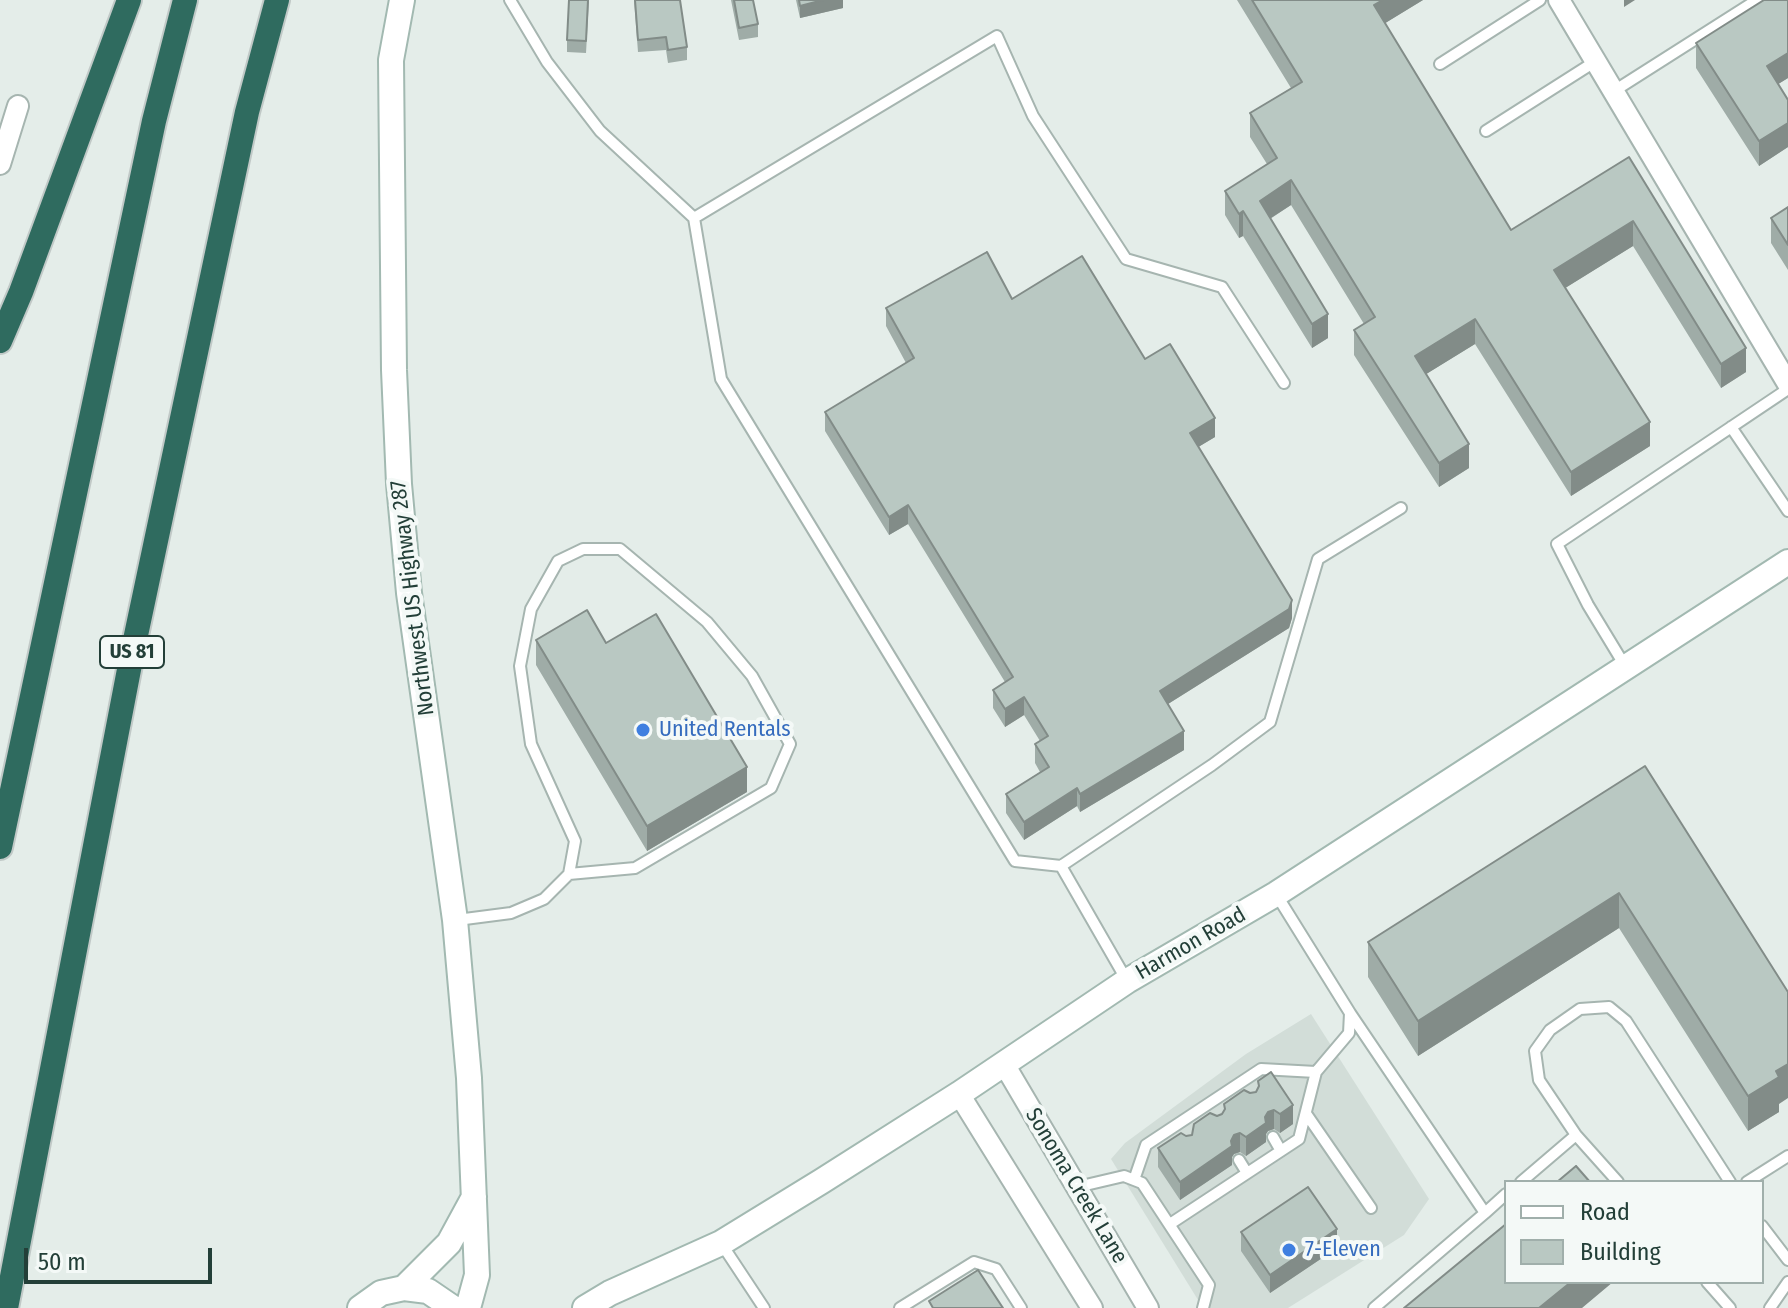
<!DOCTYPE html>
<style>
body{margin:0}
#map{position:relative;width:1788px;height:1308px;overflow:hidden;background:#e4ede9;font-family:"Fira Sans Condensed",sans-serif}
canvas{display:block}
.legend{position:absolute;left:1504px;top:1180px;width:260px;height:104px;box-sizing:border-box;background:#f4f9f7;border:2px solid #a0afab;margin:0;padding:10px 14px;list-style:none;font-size:24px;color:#233f38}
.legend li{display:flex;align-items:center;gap:16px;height:40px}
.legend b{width:40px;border:2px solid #a0afab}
.scale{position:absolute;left:24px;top:1248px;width:188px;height:36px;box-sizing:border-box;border:4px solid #233f38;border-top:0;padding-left:10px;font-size:24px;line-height:28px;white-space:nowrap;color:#233f38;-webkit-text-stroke:6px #f4f9f7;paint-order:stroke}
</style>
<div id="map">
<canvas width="1788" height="1308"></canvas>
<ul class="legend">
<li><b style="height:10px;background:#fff"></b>Road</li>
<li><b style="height:22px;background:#b9c8c2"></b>Building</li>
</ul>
<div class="scale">50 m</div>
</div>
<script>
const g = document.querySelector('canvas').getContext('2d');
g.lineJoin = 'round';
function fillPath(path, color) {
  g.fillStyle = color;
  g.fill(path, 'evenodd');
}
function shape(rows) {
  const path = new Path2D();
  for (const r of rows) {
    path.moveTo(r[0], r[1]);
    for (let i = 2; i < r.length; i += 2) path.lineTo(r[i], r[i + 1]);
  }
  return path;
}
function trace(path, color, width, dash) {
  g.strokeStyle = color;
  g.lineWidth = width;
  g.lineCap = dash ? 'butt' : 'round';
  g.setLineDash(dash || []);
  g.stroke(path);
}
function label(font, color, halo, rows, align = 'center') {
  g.font = font + ' "Fira Sans Condensed",sans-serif';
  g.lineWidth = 8;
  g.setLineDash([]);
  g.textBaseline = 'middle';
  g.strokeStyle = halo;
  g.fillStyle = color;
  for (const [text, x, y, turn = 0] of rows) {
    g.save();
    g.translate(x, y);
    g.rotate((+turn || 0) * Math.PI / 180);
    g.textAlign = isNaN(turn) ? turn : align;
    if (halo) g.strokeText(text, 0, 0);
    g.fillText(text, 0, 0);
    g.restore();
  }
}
const built = shape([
 [1311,1014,1429,1199,1404,1235,1288,1308,1203,1308,1111,1159,1125,1143,1246,1054]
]);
const lane = shape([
 [510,0,547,62,600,131,694,218],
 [1440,64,1540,0],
 [1614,91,1757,0],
 [1486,131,1596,61],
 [1731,427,1788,511],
 [1625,666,1588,605,1557,544,1788,389],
 [1061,866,1212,765,1270,722,1318,559,1401,508],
 [457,920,511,913,544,899,569,874,575,841,531,744,520,666,531,609,558,561,583,549,620,549,707,622,752,676,790,744,771,788,635,868,569,874],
 [1126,979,1061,866,1015,861,721,379,694,218,997,36,1033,116,1126,259,1222,287,1284,383],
 [1350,1013,1485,1213,1374,1308],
 [1307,1115,1371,1208],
 [1576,1135,1539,1080,1535,1051,1550,1030,1580,1009,1609,1007,1626,1021,1730,1182],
 [1273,1137,1281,1151],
 [1239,1160,1247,1173],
 [1134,1180,1146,1145,1261,1069,1316,1072],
 [1521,1182,1576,1135,1618,1182],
 [1747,1182,1788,1156],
 [1077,1187,1124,1176,1142,1183,1209,1285,1203,1308],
 [1485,1213,1506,1194],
 [1170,1224,1299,1139,1316,1072,1349,1033,1350,1013,1276,894],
 [1762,1226,1788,1260],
 [721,1243,764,1308],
 [1707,1282,1730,1308],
 [900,1308,974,1262,996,1269,1021,1308],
 [1770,1308,1788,1282]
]);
const street = shape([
 [1559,0,1788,384],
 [0,164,18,106],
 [1004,1064,1148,1308],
 [959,1094,1092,1308]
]);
const secondary = shape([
 [402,0,391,60,394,370,399,484,409,593,455,920,469,1078,477,1275,468,1308],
 [404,1288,449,1243,474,1197],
 [360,1308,381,1293,404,1288,428,1291,453,1308],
 [585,1308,610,1293,721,1243,822,1181,959,1094,1127,981,1276,894,1788,562]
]);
const highway = shape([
 [0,341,21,292,129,0],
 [0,847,154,121,185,0],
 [6,1308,132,654,247,112,277,0]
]);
const wall = shape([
 [589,0,586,53,567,52,567,40],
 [634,0,680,0,687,47,687,60,668,63,666,50,638,52],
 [731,0,753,0,758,24,758,37,739,40],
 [796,0,843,0,843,8,800,18],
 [1237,0,1423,0,1385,23,1511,230,1629,157,1746,372,1721,388,1633,246,1565,288,1650,446,1571,496,1475,344,1426,374,1469,468,1439,487,1354,355,1354,330,1364,324,1291,205,1270,219,1328,338,1312,348,1243,236,1239,238,1225,215,1225,191,1267,164,1250,137,1250,113,1291,88],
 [1788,0,1788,78,1778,84,1788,100,1788,147,1759,166,1696,68,1696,43],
 [1788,207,1788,270,1771,243,1771,218],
 [1012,299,1145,359,1215,437,1198,447,1292,618,1289,628,1168,704,1184,750,1080,812,1077,806,1024,840,1006,813,1006,794,1040,772,1035,763,1035,744,1040,741,1024,715,1005,727,993,708,993,690,1005,682,908,524,889,535,825,431,825,412,906,363,886,326,886,308],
 [536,640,606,643,747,792,647,851,536,665],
 [1645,766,1779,1104,1779,1112,1748,1131,1619,928,1418,1056,1368,977,1368,942],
 [1258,1081,1293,1124,1280,1133,1274,1129,1268,1131,1266,1134,1266,1142,1246,1156,1240,1152,1234,1154,1232,1157,1232,1165,1180,1200,1158,1167,1158,1148,1192,1135,1217,1116,1222,1114,1224,1111,1224,1104,1256,1092,1258,1088],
 [1241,1232,1337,1248,1270,1293,1241,1251]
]);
const shadedWall = shape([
 [823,0,843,0,843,8,800,18,800,6],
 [1383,0,1423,0,1374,30,1374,5],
 [1624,0,1635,0,1624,7],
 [1788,53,1788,78,1767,91,1767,66],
 [1788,123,1788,147,1759,166,1759,141],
 [1291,180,1291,205,1260,225,1260,201],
 [1243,211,1243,236,1239,238,1239,214],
 [1633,221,1633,246,1554,295,1554,270],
 [1328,314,1328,338,1312,348,1312,324],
 [1475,319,1475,344,1415,381,1415,356],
 [1746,348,1746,372,1721,388,1721,364],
 [1215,418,1215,437,1190,452,1190,433],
 [1650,422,1650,446,1571,496,1571,472],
 [1469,444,1469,468,1439,487,1439,463],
 [908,505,908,524,889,535,889,517],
 [1292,600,1292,618,1289,628,1160,709,1160,691],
 [1024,697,1024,715,1005,727,1005,709],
 [1184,731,1184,750,1080,812,1080,794],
 [747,767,747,792,647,851,647,826],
 [1077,788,1077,806,1024,840,1024,822],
 [1619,893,1619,928,1418,1056,1418,1021],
 [1788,1064,1788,1098,1779,1104,1779,1112,1748,1131,1748,1096,1776,1071],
 [1293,1105,1293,1124,1280,1133,1280,1114],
 [1274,1110,1274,1129,1268,1131,1266,1134,1266,1142,1246,1156,1246,1137,1265,1117,1268,1112],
 [1240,1133,1240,1152,1234,1154,1232,1157,1232,1165,1180,1200,1180,1182,1231,1141,1234,1135],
 [1337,1229,1337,1248,1270,1293,1270,1275],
 [1571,1282,1613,1282,1582,1308,1539,1308]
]);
const building = shape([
 [569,0,588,0,586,41,567,40,569,0],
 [635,0,680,0,687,47,668,50,666,37,638,40,635,0],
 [734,0,753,0,758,24,739,28,734,0],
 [799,0,823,0,800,6,799,0],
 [1252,0,1383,0,1374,5,1511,230,1629,157,1746,348,1721,364,1633,221,1554,270,1650,422,1571,472,1475,319,1415,356,1469,444,1439,463,1354,330,1375,317,1291,180,1260,201,1328,314,1312,324,1243,211,1239,214,1225,191,1277,158,1250,113,1302,82,1252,0],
 [1764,0,1788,0,1788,53,1767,66,1788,100,1788,123,1759,141,1696,43,1764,0],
 [1788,207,1788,245,1771,218,1788,207],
 [987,252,1012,299,1082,256,1145,359,1170,344,1215,418,1190,433,1292,600,1289,609,1160,691,1184,731,1080,794,1077,788,1024,822,1006,794,1049,767,1035,744,1048,736,1024,697,1005,709,993,690,1013,677,908,505,889,517,825,412,914,358,886,308,987,252],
 [587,610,606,643,656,614,747,767,647,826,536,640,587,610],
 [1645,766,1788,992,1788,1064,1776,1071,1779,1077,1748,1096,1619,893,1418,1021,1368,942,1645,766],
 [1271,1072,1293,1105,1280,1114,1274,1110,1268,1112,1265,1117,1266,1123,1246,1137,1240,1133,1234,1135,1231,1141,1232,1146,1180,1182,1158,1148,1181,1133,1186,1136,1192,1135,1194,1124,1210,1113,1217,1116,1222,1114,1225,1109,1224,1104,1244,1090,1250,1093,1256,1092,1259,1086,1258,1081,1271,1072],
 [1576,1166,1590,1182,1557,1182,1576,1166],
 [1308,1187,1337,1229,1270,1275,1241,1232,1308,1187],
 [1506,1224,1506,1282,1571,1282,1539,1308,1404,1308,1506,1224],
 [978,1270,1003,1308,933,1308,929,1301,978,1270]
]);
const markers = [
 [643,730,8,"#3f7fe0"],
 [1289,1250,8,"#3f7fe0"]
];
const shields = [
 [132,652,64]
];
const shieldNames = [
 ["US 81",132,652]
];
const streetNames = [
 ["Northwest US Highway 287",413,598,-97],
 ["Harmon Road",1191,944,-30],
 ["Sonoma Creek Lane",1076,1186,59]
];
const shopNames = [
 ["United Rentals",659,730],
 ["7-Eleven",1305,1250]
];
fillPath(built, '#d2ddd8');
trace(lane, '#a6b5b0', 14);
trace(street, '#a6b5b0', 24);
trace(secondary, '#a2b9b1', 28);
trace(highway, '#c1c9c7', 28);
trace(lane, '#fff', 10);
trace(street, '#fff', 20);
trace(secondary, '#fff', 24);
trace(highway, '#2f6b5f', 24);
fillPath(wall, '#9faca7');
fillPath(shadedWall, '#828c88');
fillPath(building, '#b9c8c2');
trace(building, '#828c88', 2);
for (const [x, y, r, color] of markers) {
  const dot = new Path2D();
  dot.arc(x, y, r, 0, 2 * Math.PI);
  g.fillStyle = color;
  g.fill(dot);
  trace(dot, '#f4f9f7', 3);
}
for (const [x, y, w] of shields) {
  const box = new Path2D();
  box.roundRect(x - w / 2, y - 16, w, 32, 6);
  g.fillStyle = '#f4f9f7';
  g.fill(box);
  trace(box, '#233f38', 2);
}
label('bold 20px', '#233f38', null, shieldNames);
label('22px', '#233f38', '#f4f9f7', streetNames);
label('22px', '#366cbe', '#f4f9f7', shopNames, 'left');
</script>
